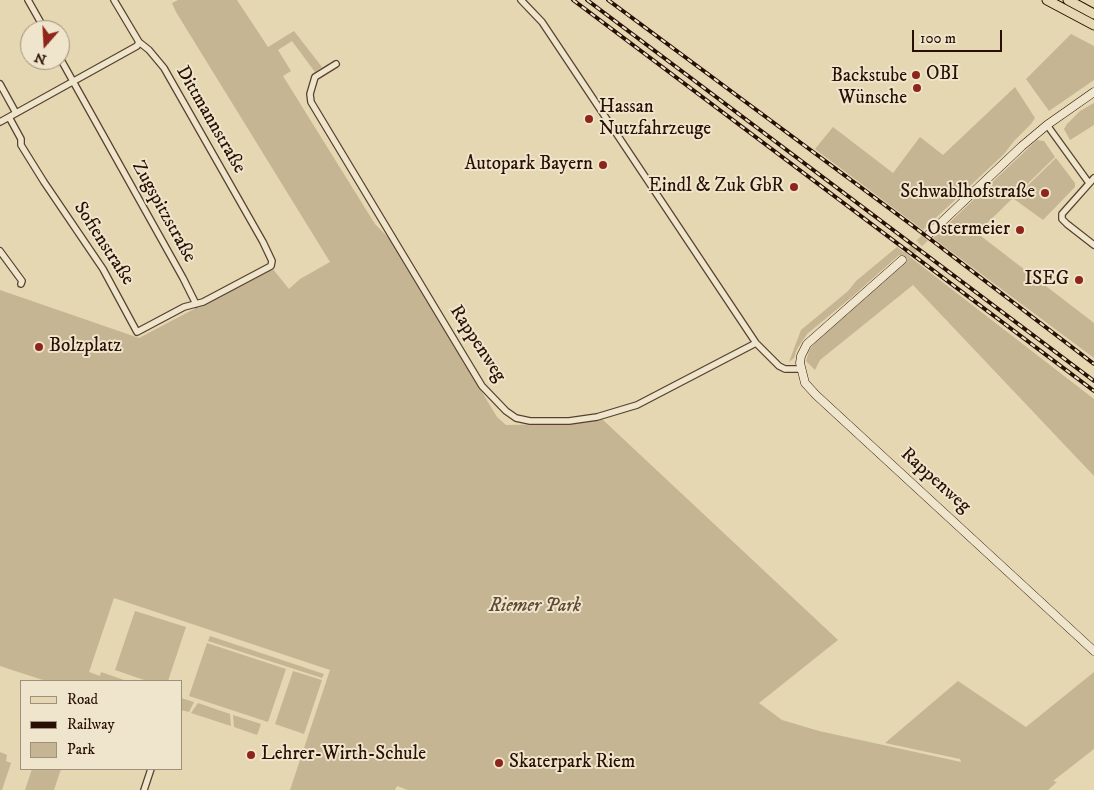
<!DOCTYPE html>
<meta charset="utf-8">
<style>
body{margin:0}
#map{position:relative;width:1094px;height:790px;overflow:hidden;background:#e5d7b1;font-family:"IM FELL DW Pica",serif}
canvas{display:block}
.legend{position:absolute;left:20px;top:680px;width:162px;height:90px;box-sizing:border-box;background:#eee5cc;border:1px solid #9f8f7c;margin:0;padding:6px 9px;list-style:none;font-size:15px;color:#290f03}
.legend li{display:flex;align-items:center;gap:10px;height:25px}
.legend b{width:25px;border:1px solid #9f8f7c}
.north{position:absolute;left:20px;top:20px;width:50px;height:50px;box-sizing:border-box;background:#eee5cc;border:1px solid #9f8f7c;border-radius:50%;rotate:199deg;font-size:14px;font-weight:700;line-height:20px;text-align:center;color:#290f03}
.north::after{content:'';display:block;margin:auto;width:18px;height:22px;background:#8f2418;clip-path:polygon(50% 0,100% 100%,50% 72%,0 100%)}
.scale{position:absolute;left:912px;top:30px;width:90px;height:22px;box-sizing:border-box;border:2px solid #290f03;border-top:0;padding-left:6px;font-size:15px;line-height:18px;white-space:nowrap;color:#290f03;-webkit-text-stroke:4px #eee5cc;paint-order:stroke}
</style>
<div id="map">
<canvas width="1094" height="790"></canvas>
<ul class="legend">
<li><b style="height:6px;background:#e5d7b1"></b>Road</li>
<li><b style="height:6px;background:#290f03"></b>Railway</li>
<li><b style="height:14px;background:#c5b593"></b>Park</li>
</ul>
<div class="north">N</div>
<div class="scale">100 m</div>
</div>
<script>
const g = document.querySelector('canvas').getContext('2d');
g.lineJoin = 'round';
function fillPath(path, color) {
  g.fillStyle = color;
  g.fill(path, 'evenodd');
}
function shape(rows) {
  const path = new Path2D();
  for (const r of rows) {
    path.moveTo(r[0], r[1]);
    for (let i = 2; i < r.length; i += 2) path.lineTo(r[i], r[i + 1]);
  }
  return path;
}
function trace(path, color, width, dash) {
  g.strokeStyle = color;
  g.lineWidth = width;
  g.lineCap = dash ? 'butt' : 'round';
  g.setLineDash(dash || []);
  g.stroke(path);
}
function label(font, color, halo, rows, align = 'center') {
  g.font = font + ' "IM FELL DW Pica",serif';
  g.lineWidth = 4;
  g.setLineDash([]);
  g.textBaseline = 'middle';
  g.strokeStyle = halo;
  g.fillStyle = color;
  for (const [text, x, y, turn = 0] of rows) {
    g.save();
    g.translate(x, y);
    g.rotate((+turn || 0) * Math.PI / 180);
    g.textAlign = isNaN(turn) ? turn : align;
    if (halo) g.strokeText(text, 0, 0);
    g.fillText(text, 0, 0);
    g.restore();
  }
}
const green = shape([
 [178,0,237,0,268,47,294,31,322,67,315,72,292,41,278,50,291,71,283,76,375,224,389,238,497,417,506,425,569,424,602,419,838,640,759,703,782,720,819,731,961,762,960,759,885,743,958,681,1026,727,1094,672,1094,749,1053,781,1057,782,1048,790,408,790,397,786,395,790,290,790,330,670,114,598,89,672,100,676,101,672,124,680,124,681,46,681,0,666,0,290,139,338,272,268,289,289,300,279,330,262,176,12,172,3],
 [1071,34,1094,46,1094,80,1049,111,1026,79],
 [1015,87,1035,118,1031,124,1014,141,1004,154,923,230,815,149,833,127,893,173,920,137,943,155],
 [1094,103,1094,125,1070,140,1064,129,1067,124,1080,111],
 [1037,140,1044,141,1055,157,977,233,1094,323,1094,358,933,238],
 [1056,158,1075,183,1075,187,1043,220,1014,199],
 [897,247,1094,399,1094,476,913,285,820,360,815,370,806,361,809,351,815,342,907,261,899,255,853,296,807,334,797,349,794,358,789,362,801,330,848,291,856,281],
 [135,611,186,627,168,681,147,681,115,670],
 [210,636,324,674,322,678,208,641],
 [207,643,286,669,268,722,189,696],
 [293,671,322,680,304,734,275,724],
 [181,698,194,702,189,712,181,710],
 [198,703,230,714,231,726,191,713],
 [233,715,261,724,257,735,234,727],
 [0,752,7,755,6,761,11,763,2,790,0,790],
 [32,769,61,769,54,790,25,790]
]);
const secondaryTunnel = shape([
 [902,260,929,234]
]);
const street = shape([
 [28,0,45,30],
 [521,0,542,22,756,343,779,366,785,369,801,369],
 [60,58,183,278,196,304],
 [336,64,315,77,310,94,311,102,482,386,506,411,516,418,530,421,569,421,597,417,637,405,756,343],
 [0,84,16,113],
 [9,117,21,139,21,145,44,182,103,269,137,332,184,307,203,302,271,266,272,261,263,242,164,68,149,50,139,42,114,0],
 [0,122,137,46,139,42],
 [1047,125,1089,183],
 [1094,178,1062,214,1062,219,1067,224,1094,245],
 [0,251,22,281,21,284],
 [144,790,151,769]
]);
const secondary = shape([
 [929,234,1022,146,1047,125,1094,92],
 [902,260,807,344,801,356,800,363,805,383,816,395,1094,651]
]);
const primary = shape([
 [1047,0,1094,25],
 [1068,0,1094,14]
]);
const rail = shape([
 [573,0,1094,391],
 [587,0,1094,381],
 [608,0,913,226,1094,364]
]);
const markers = [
 [916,75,5,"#8f2418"],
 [917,88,5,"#8f2418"],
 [589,119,5,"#8f2418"],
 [603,165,5,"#8f2418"],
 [794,187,5,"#8f2418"],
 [1045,193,5,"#8f2418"],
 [1020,230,5,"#8f2418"],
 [1079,280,5,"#8f2418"],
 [39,347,5,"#8f2418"],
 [251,755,5,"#8f2418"],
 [499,763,5,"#8f2418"]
];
const poiNames = [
 ["OBI",926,75,"left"],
 ["Backstube",907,77],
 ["Wünsche",907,99],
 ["Hassan",599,108,"left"],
 ["Nutzfahrzeuge",599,130,"left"],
 ["Autopark Bayern",593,165],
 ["Eindl & Zuk GbR",784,187],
 ["Schwablhofstraße",1035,193],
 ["Ostermeier",1010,230],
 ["ISEG",1069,280],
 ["Bolzplatz",49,347,"left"],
 ["Lehrer-Wirth-Schule",261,755,"left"],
 ["Skaterpark Riem",509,763,"left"]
];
const streetNames = [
 ["Dittmannstraße",210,120,60],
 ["Zugspitzstraße",163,212,61],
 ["Sofienstraße",103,244,57],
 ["Rappenweg",477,344,57],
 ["Rappenweg",935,481,42]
];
const parkNames = [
 ["Riemer Park",535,607]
];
fillPath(green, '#c5b593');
trace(secondaryTunnel, '#c9b997', 8, [8, 4]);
trace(street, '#58412e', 8);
trace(secondary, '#290f03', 9);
trace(primary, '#290f03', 11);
trace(street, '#eee5cc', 5.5);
trace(secondary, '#eee5cc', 8);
trace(primary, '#e5d7b1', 9);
trace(rail, '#290f03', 4);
trace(rail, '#eee5cc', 2, [5.5]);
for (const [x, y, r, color] of markers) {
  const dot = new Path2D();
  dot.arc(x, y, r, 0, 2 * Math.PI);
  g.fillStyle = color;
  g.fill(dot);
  trace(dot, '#eee5cc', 2);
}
label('19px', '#290f03', '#eee5cc', poiNames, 'right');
label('19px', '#290f03', '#eee5cc', streetNames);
label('italic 19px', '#604935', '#eee5cc', parkNames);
</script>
